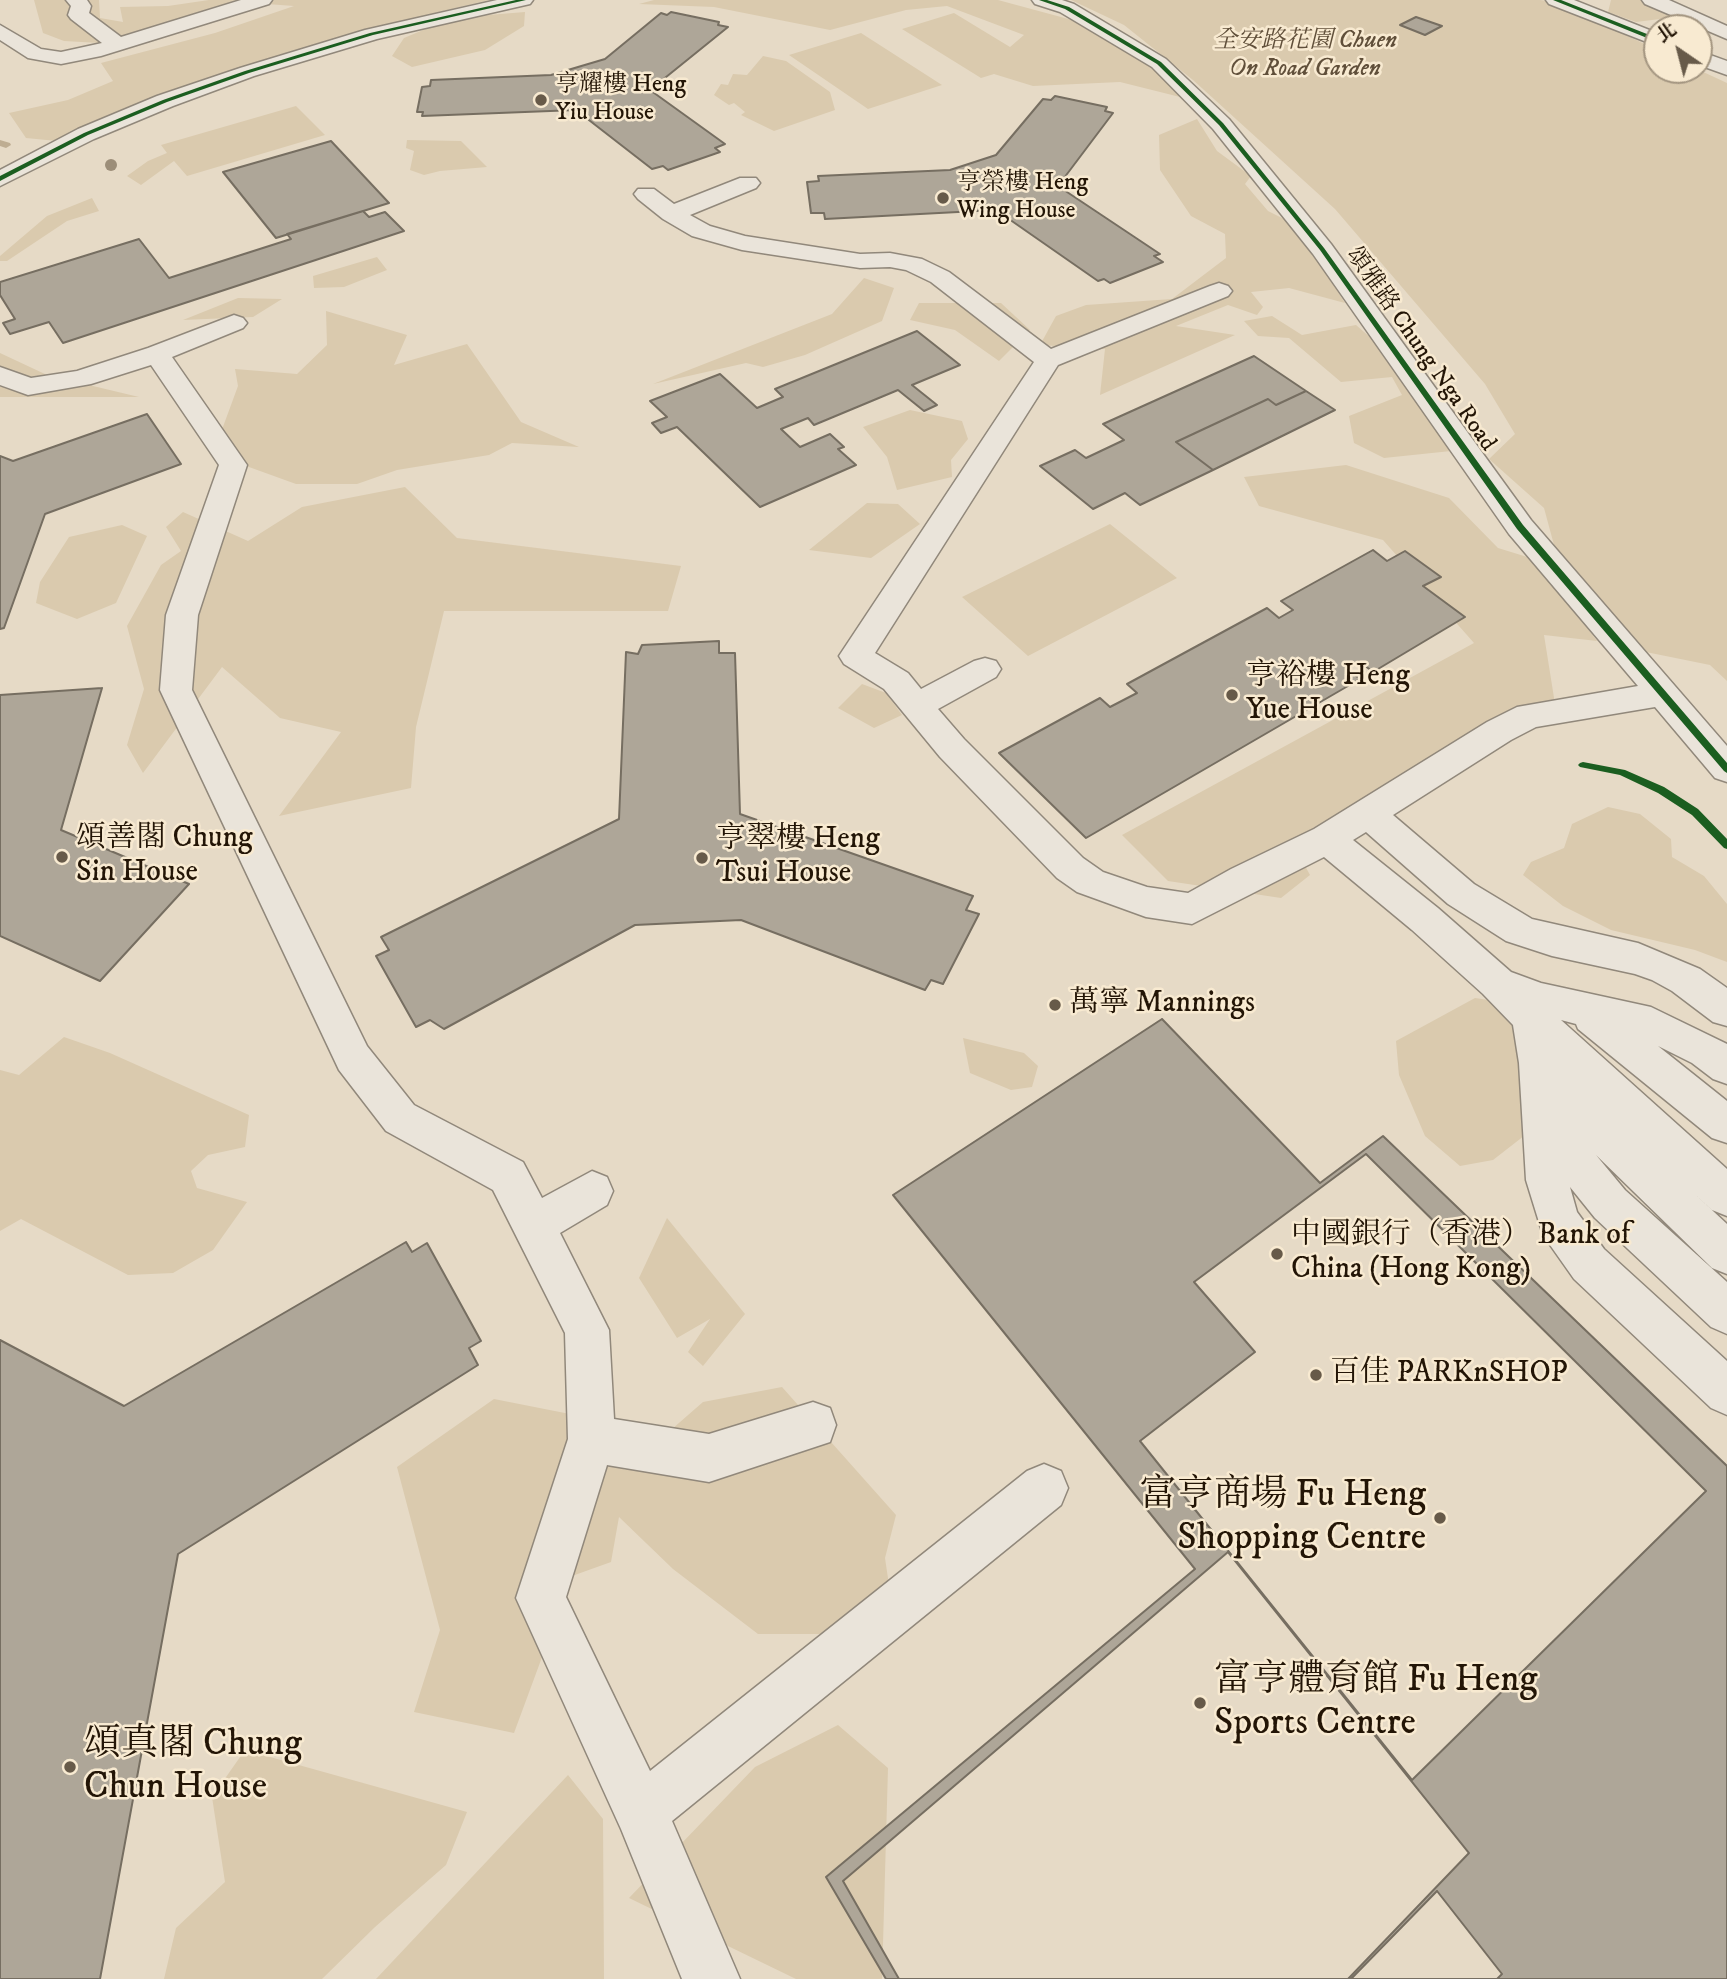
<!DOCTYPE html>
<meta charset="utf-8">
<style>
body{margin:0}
#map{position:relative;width:1727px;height:1979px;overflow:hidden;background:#e6dac6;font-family:"IM FELL DW Pica","Noto Serif TC",serif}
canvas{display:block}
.north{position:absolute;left:1643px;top:14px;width:70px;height:70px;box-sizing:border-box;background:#f8ead1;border:2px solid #a39580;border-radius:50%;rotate:325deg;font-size:19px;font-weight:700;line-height:28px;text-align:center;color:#231506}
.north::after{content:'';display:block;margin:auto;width:24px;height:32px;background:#675a49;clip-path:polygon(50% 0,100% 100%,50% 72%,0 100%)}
</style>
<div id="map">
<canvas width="1727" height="1979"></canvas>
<div class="north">北</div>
</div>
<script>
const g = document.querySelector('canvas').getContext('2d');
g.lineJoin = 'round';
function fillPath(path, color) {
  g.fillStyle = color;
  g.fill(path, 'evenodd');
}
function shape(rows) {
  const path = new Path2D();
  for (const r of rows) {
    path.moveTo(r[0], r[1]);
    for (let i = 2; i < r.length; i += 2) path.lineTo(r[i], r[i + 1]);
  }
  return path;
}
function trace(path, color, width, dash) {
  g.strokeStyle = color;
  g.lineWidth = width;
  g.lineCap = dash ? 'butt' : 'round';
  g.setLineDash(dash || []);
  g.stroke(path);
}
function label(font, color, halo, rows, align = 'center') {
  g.font = font + ' "IM FELL DW Pica","Noto Serif TC",serif';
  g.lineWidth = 5;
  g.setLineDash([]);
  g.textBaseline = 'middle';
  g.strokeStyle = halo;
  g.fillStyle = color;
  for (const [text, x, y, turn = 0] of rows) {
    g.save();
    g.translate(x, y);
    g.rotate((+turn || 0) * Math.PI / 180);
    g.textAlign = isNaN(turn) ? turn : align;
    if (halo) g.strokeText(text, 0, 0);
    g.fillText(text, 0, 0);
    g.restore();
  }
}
const green = shape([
 [34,0,99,0,100,18,123,22,120,7,168,6,209,0,489,0,402,21,225,73,154,98,57,141,26,138,9,113,68,100,113,81,101,63,215,33,294,6,267,4,135,45,64,41,43,33],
 [654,0,998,0,1072,20,1125,45,1160,71,1192,100,1120,82,1033,86,994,74,981,78,902,29,954,13,1010,47,1024,35,947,6,906,10,830,30,714,7,639,4],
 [1071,0,1540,0,1559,3,1657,50,1657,70,1699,70,1727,83,1727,681,1710,665,1636,650,1599,597,1557,556,1544,508,1489,459,1515,434,1485,384,1335,209,1193,80,1124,25],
 [1611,0,1640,0,1664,5,1676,17,1636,22,1608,12],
 [525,12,524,26,485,50,412,67,392,56,404,38,440,23,476,16],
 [861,33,942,85,868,109,789,55],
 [763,56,786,61,830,92,835,110,774,131,741,115,745,112,734,103,729,105,714,95,721,84,728,85,733,74,747,75],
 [296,106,325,135,187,176,174,161,141,185,127,176,148,161,167,153,161,145],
 [1197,119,1217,151,1251,176,1245,184,1268,211,1294,224,1345,303,1289,288,1251,292,1263,307,1257,315,1228,305,1176,326,1235,335,1100,395,1105,349,1040,345,1056,316,1086,305,1172,299,1226,258,1225,234,1191,216,1160,170,1159,135],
 [407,140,461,141,487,167,440,171,424,175,410,170,414,151,406,148],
 [92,198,99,211,67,221,7,261,0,261,0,256,47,216],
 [377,257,387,270,344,287,314,288,313,276],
 [864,278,894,288,882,321,805,355,763,367,746,363,653,384,832,314],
 [238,298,282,299,253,317,183,320],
 [919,303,1001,303,1030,330,999,361,955,330,910,320],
 [326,311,407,335,394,365,467,344,521,422,579,447,512,443,489,455,397,470,357,484,296,484,213,454,238,386,235,369,297,374,327,345],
 [1272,316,1302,335,1356,325,1464,419,1451,451,1384,458,1354,443,1349,416,1402,395,1392,377,1341,382,1289,338,1258,336,1244,321],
 [0,353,47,375,139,397,0,397],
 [910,410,962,421,968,439,951,460,952,477,897,490,887,457,863,427],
 [1346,465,1449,498,1498,548,1537,560,1597,641,1544,635,1555,704,1404,810,1293,844,1310,875,1281,898,1168,881,1122,835,1474,643,1383,540,1259,506,1244,477],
 [405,487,457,538,681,566,668,611,444,611,416,727,411,788,279,816,341,732,280,718,222,667,143,773,127,745,144,689,127,626,161,565,181,551,166,527,183,512,248,541,302,507],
 [867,503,898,504,920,524,871,558,809,550],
 [1110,524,1177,578,1028,656,962,597],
 [122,525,147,536,116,603,77,619,36,603,40,582,69,537],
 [862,684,886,693,902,715,874,728,838,708],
 [1608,807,1640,814,1671,839,1672,857,1704,876,1727,904,1727,962,1695,950,1611,930,1563,906,1523,875,1531,862,1564,848,1572,824],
 [1475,998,1502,1002,1537,1042,1538,1125,1493,1160,1460,1166,1425,1136,1399,1075,1396,1041],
 [64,1037,110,1053,249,1115,245,1147,208,1155,191,1171,197,1188,247,1202,213,1250,173,1273,128,1275,21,1219,0,1231,0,1070,19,1075],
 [963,1038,1024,1053,1038,1066,1032,1087,1011,1090,970,1073],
 [667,1218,745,1314,703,1366,688,1352,710,1319,677,1338,639,1278],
 [782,1387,896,1515,885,1558,890,1592,820,1634,758,1634,673,1569,619,1517,611,1562,572,1576,514,1733,414,1712,440,1630,397,1467,494,1399,580,1416,625,1470,703,1402],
 [838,1725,888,1768,882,1979,796,1979,629,1898,755,1767],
 [245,1750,467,1812,446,1865,375,1927,322,1979,164,1979,176,1928,225,1882,212,1797],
 [568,1775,603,1819,604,1979,376,1979]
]);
const stream = shape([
 [0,140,10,143,11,145,6,148,0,146,0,140]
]);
const building = shape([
 [671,12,719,22,718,25,728,27,650,90,725,144,715,148,720,152,668,170,663,166,652,169,576,110,422,116,423,112,417,112,422,87,430,86,431,80,551,75,605,59,661,13,667,15,671,12],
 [1416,17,1442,26,1425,35,1400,25,1416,17],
 [1055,96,1107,107,1105,111,1113,113,1058,186,1160,254,1154,256,1163,262,1110,283,1104,279,1098,281,996,210,825,219,824,213,811,213,807,182,819,181,818,176,950,170,996,155,1043,99,1051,100,1055,96],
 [331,141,389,203,276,238,223,172,331,141],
 [363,211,369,217,385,212,404,231,63,343,49,322,10,334,3,323,15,319,0,295,0,282,139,239,169,278,291,239,287,234,363,211],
 [917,331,960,365,912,385,937,405,924,411,898,390,814,425,808,418,781,429,800,447,830,434,844,447,838,449,856,465,760,507,677,427,661,433,652,423,667,417,650,401,720,374,757,408,783,397,775,389,917,331],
 [1254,356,1306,391,1276,405,1268,399,1176,442,1213,470,1140,505,1125,493,1093,509,1040,466,1075,450,1086,458,1124,440,1103,424,1254,356],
 [1306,391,1335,410,1213,470,1176,442,1268,399,1276,405,1306,391],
 [147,414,181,464,45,514,4,628,0,629,0,456,13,461,147,414],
 [1373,550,1387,561,1405,551,1441,577,1423,586,1465,617,1373,672,1359,661,1346,668,1360,679,1086,838,999,753,1100,698,1110,707,1137,693,1127,684,1267,608,1279,618,1293,610,1281,601,1373,550],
 [719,641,719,653,735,653,740,814,973,896,966,910,979,914,943,984,931,980,925,990,741,920,635,925,444,1029,430,1020,416,1027,376,956,389,950,381,937,619,819,626,652,638,654,642,645,719,641],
 [102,688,61,830,189,884,100,981,0,936,0,695,102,688],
 [1162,1019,1320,1183,1383,1136,1727,1466,1727,1979,886,1979,826,1877,1195,1569,893,1195,1162,1019],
 [1366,1154,1706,1491,1412,1780,1140,1441,1255,1352,1194,1282,1366,1154],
 [406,1242,412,1252,427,1243,481,1341,469,1348,478,1365,178,1554,100,1979,0,1979,0,1340,124,1406,406,1242],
 [1228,1552,1469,1853,1348,1979,899,1979,843,1881,1228,1552],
 [1437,1891,1502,1974,1497,1979,1351,1979,1437,1891]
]);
const minor = shape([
 [66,0,87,0,91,6,89,13,121,37,241,0,272,0,269,4,101,56,61,64,28,58,0,40,0,25,41,49,61,52,102,43,71,19,68,15,71,6,66,0],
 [497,0,533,0,530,4,377,39,254,76,173,106,94,139,0,186,0,170,78,129,157,96,240,68,365,30,497,0],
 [1032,0,1062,0,1074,4,1166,59,1229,119,1331,244,1531,520,1727,746,1727,782,1715,778,1655,707,1536,727,1511,740,1393,815,1474,884,1532,919,1638,943,1700,969,1727,988,1727,1026,1713,1022,1672,991,1652,980,1635,974,1552,956,1506,941,1448,904,1366,832,1353,840,1438,908,1511,972,1541,983,1651,1007,1727,1044,1727,1084,1713,1079,1692,1063,1658,1046,1727,1101,1727,1143,1712,1138,1578,1029,1576,1024,1561,1020,1727,1169,1727,1216,1712,1210,1686,1186,1727,1224,1727,1274,1712,1268,1596,1155,1625,1190,1727,1282,1727,1334,1711,1327,1595,1218,1570,1187,1577,1212,1604,1249,1727,1361,1727,1415,1711,1408,1574,1279,1543,1235,1526,1180,1519,1063,1513,1025,1483,994,1412,930,1324,857,1192,924,1146,917,1077,892,1057,878,940,757,884,689,844,664,839,656,1034,362,931,282,906,270,890,267,860,268,742,250,692,236,663,219,638,199,634,194,638,189,654,189,674,204,740,178,756,178,760,183,756,188,690,215,710,226,745,236,860,254,890,253,922,259,949,272,1051,349,1210,286,1219,283,1228,286,1232,291,1228,296,1058,365,875,653,908,673,921,689,974,661,985,658,996,661,1001,669,996,677,938,709,964,739,1083,858,1103,872,1147,887,1188,893,1231,869,1314,829,1487,722,1517,707,1638,686,1509,534,1313,254,1213,129,1152,67,1060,12,1035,4,1032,0],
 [1546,0,1574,0,1657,33,1657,46,1549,4,1546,0],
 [1642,0,1669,0,1727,26,1727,39,1645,4,1642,0],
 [1699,51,1727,61,1727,75,1699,65,1699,51],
 [234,315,243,318,247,323,243,328,172,357,247,465,198,615,192,690,367,1046,414,1105,523,1162,542,1198,592,1171,607,1177,613,1191,607,1205,560,1233,609,1330,614,1419,709,1434,813,1402,830,1408,836,1425,830,1442,709,1482,607,1465,566,1597,650,1771,1027,1471,1044,1464,1061,1471,1068,1488,1061,1505,672,1821,740,1979,682,1979,621,1829,516,1598,568,1439,565,1333,493,1190,386,1131,339,1070,160,690,166,615,219,465,151,365,91,384,28,395,0,385,0,367,31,378,77,371,148,348,234,315]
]);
const cycleway = shape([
 [516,0,526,0,373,35,249,73,167,102,88,135,0,181,0,176,84,133,163,100,245,71,370,33,516,0],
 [1039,0,1047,0,1069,7,1161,62,1223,123,1324,248,1523,525,1727,763,1727,773,1724,771,1517,529,1320,250,1219,125,1157,64,1065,9,1039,0],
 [1553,0,1561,0,1657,38,1657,42,1553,0],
 [1583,762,1625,770,1664,787,1698,809,1727,839,1727,849,1724,848,1692,815,1658,793,1620,775,1580,767,1578,765,1580,763,1583,762]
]);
const trees = [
 [111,165]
];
const markers = [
 [541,100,7,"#675a49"],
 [943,198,7,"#675a49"],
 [1232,695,7,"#675a49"],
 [62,857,7,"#675a49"],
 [702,858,7,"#675a49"],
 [1055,1005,7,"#675a49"],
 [1277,1254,7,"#675a49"],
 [1316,1375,7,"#675a49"],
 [1440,1518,7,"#675a49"],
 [1200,1703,7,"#675a49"],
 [70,1767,7,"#675a49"]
];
const farParknames = [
 ["全安路花園 Chuen",1305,42],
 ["On Road Garden",1305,70]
];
const farPoinames = [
 ["亨耀樓 Heng",555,86],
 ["Yiu House",555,114],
 ["亨榮樓 Heng",957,184],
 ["Wing House",957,212]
];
const farStreetnames = [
 ["頌雅路 Chung Nga Road",1420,350,55]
];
const poiNames = [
 ["亨裕樓 Heng",1246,678],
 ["Yue House",1246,712],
 ["頌善閣 Chung",76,840],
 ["Sin House",76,874],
 ["亨翠樓 Heng",716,841],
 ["Tsui House",716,875],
 ["萬寧 Mannings",1069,1005],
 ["中國銀行（香港） Bank of",1291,1237],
 ["China (Hong Kong)",1291,1271],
 ["百佳 PARKnSHOP",1330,1375]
];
const nearPoinames = [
 ["富亨商場 Fu Heng",1426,1497,"right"],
 ["Shopping Centre",1426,1540,"right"],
 ["富亨體育館 Fu Heng",1214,1682],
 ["Sports Centre",1214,1725],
 ["頌真閣 Chung",84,1746],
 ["Chun House",84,1789]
];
fillPath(green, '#dacaae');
fillPath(stream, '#bead92');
fillPath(building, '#aea698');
trace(building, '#766e61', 2);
trace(minor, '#91887b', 3);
fillPath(minor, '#eae4da');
fillPath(cycleway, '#1b5e20');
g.fillStyle = '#9c8e79';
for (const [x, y] of trees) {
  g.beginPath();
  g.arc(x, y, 6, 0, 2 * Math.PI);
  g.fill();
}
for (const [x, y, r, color] of markers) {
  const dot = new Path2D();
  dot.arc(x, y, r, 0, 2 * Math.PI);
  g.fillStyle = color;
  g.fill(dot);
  trace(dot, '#f8ead1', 2.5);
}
label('italic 24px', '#604f3a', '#f8ead1', farParknames);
label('24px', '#231506', '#f8ead1', farPoinames, 'left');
label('24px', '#231506', '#f8ead1', farStreetnames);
label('30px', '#231506', '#f8ead1', poiNames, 'left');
label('37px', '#231506', '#f8ead1', nearPoinames, 'left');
</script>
